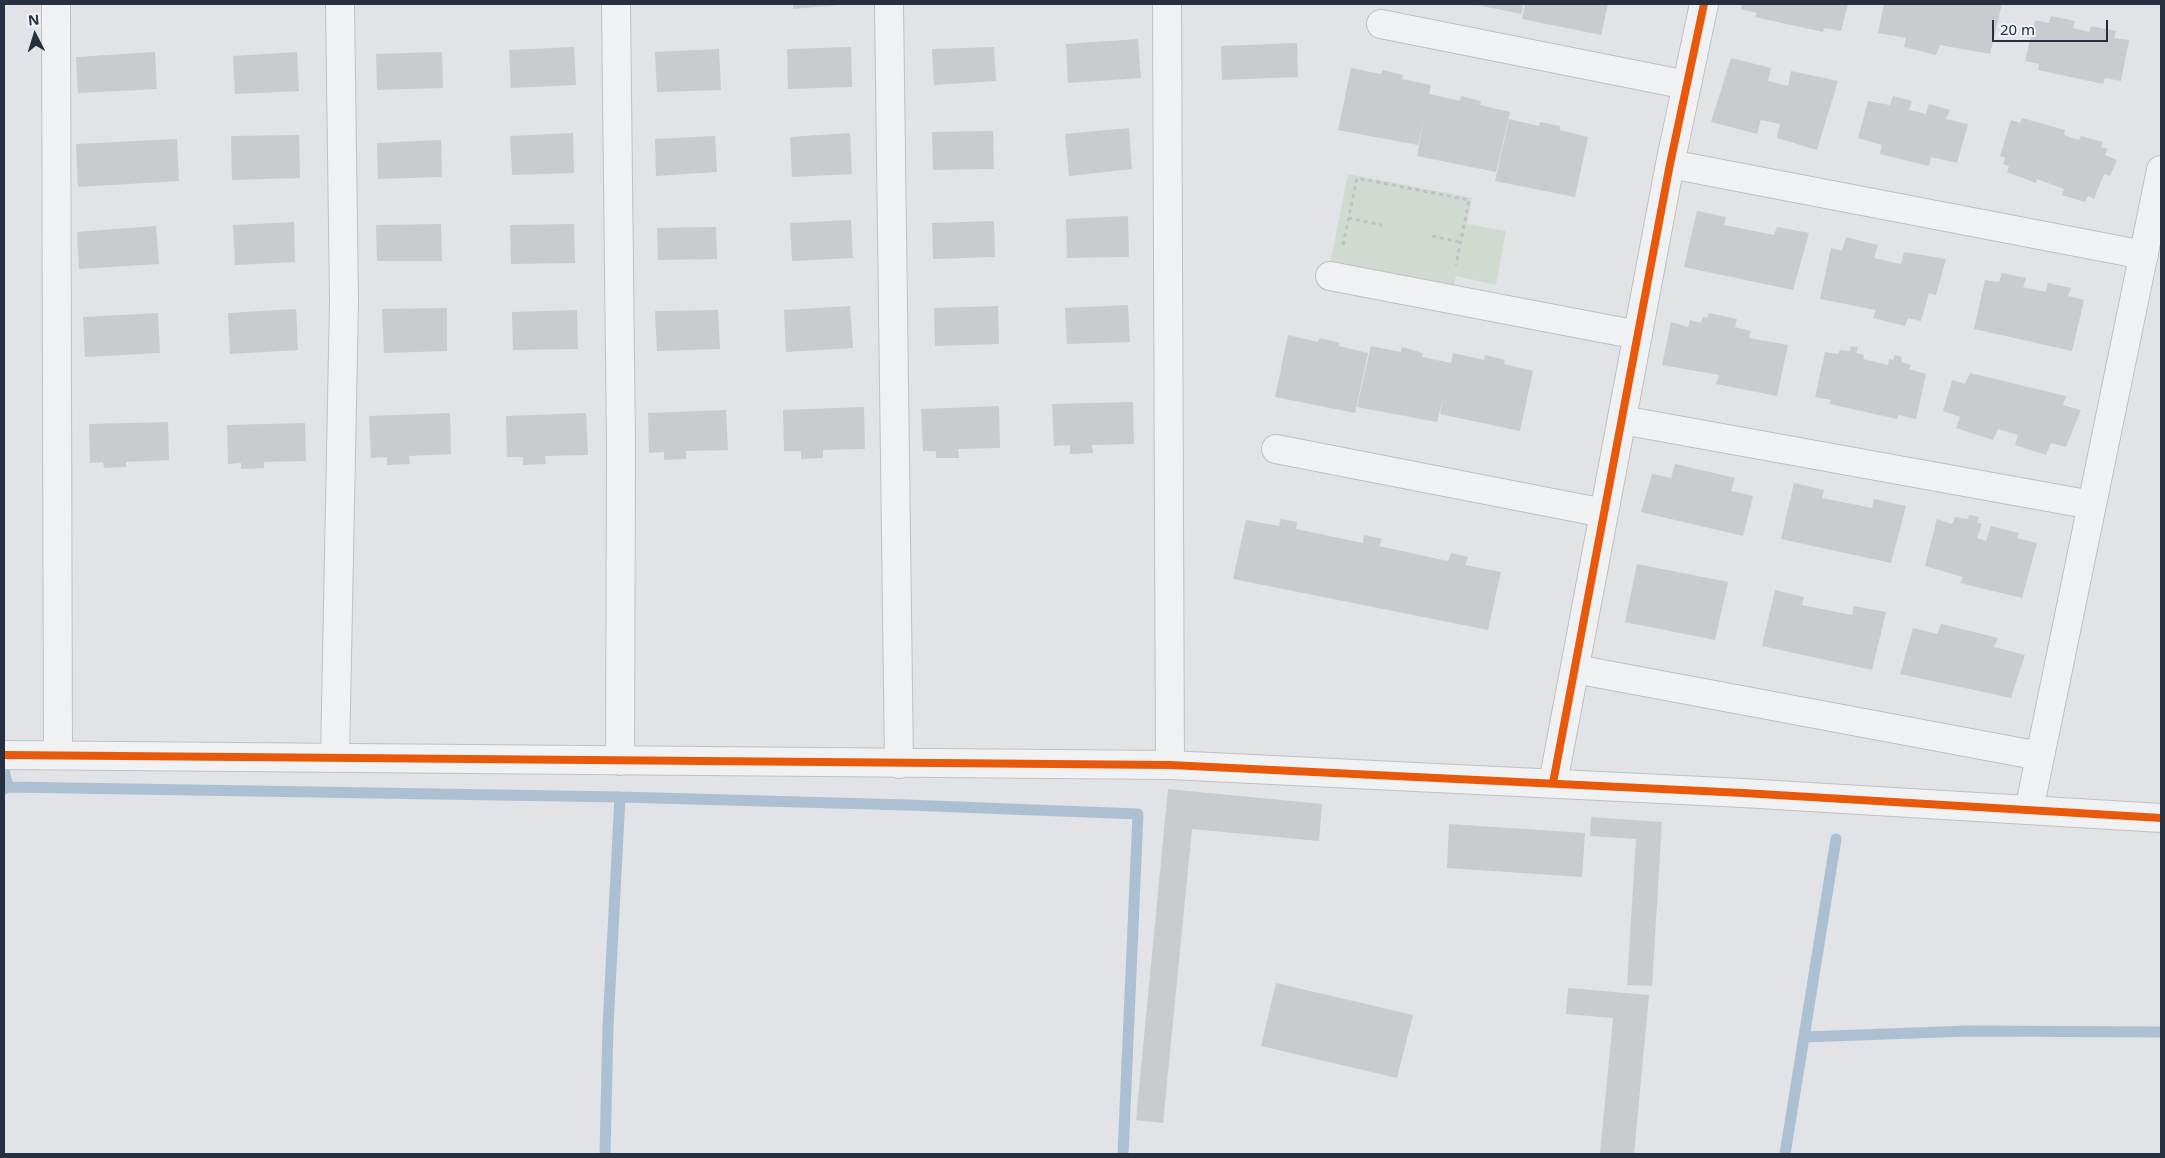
<!DOCTYPE html>
<style>
body{margin:0}
#map{position:relative;width:2165px;height:1158px;overflow:hidden;background:#e1e3e6;font-family:"Noto Sans",sans-serif}
canvas{display:block}
.frame{position:absolute;inset:0;border:5px solid #263040;pointer-events:none}
.north{position:absolute;left:10px;top:10px;width:50px;height:50px;-webkit-text-stroke:4px #eef1f6;paint-order:stroke;rotate:355deg;font-size:14px;font-weight:700;line-height:20px;text-align:center;color:#263040}
.north::after{content:'';display:block;margin:auto;width:18px;height:22px;background:#263040;clip-path:polygon(50% 0,100% 100%,50% 72%,0 100%)}
.scale{position:absolute;left:1992px;top:20px;width:116px;height:22px;box-sizing:border-box;border:2px solid #263040;border-top:0;padding-left:6px;font-size:15px;line-height:18px;white-space:nowrap;color:#263040;-webkit-text-stroke:4px #eef1f6;paint-order:stroke}
</style>
<div id="map">
<canvas width="2165" height="1158"></canvas>
<div class="frame"></div>
<div class="north">N</div>
<div class="scale">20 m</div>
</div>
<script>
const g = document.querySelector('canvas').getContext('2d');
g.lineJoin = 'round';
function fillPath(path, color) {
  g.fillStyle = color;
  g.fill(path, 'evenodd');
}
function shape(rows) {
  const path = new Path2D();
  for (const r of rows) {
    path.moveTo(r[0], r[1]);
    for (let i = 2; i < r.length; i += 2) path.lineTo(r[i], r[i + 1]);
  }
  return path;
}
function trace(path, color, width, dash) {
  g.strokeStyle = color;
  g.lineWidth = width;
  g.lineCap = dash ? 'butt' : 'round';
  g.setLineDash(dash || []);
  g.stroke(path);
}
const green = shape([
 [1348,174,1472,198,1467,224,1506,231,1496,285,1456,276,1453,289,1330,265]
]);
const stream = shape([
 [4,770,8,787],
 [4,789,8,787,620,797,907,805,1138,814,1123,1154],
 [1804,1037,1968,1031,2161,1032],
 [605,1154,608,1026,620,797],
 [1785,1154,1836,839]
]);
const building = shape([
 [793,4,839,4,839,5,793,9],
 [1473,4,1523,4,1521,14],
 [1525,4,1608,4,1601,35,1522,19],
 [1742,4,1848,4,1841,31,1824,28,1823,32,1755,17,1757,13,1741,9],
 [1884,4,2002,4,1990,54,1940,45,1936,55,1904,47,1906,38,1878,33],
 [2051,16,2075,21,2073,28,2089,32,2091,26,2116,31,2114,38,2129,40,2121,81,2105,78,2103,84,2038,70,2039,64,2025,61,2035,20,2049,23],
 [1138,39,1141,78,1068,83,1066,44],
 [1297,43,1298,77,1222,80,1221,46],
 [574,47,576,85,511,88,509,50],
 [851,47,852,87,788,89,787,49],
 [994,47,996,81,934,85,932,49],
 [719,49,721,90,657,92,655,52],
 [155,52,157,89,78,93,76,57],
 [297,52,299,91,235,94,233,56],
 [442,52,443,88,377,90,376,54],
 [1731,58,1771,68,1768,81,1788,86,1791,71,1838,81,1817,150,1777,138,1780,124,1761,120,1757,134,1711,122],
 [1351,68,1381,74,1383,70,1403,75,1402,79,1431,85,1429,94,1460,101,1461,96,1481,101,1480,105,1510,112,1496,172,1417,156,1424,119,1418,145,1338,130],
 [1893,96,1912,101,1909,110,1926,114,1929,104,1950,110,1946,119,1968,124,1957,163,1931,157,1929,166,1880,154,1882,145,1858,138,1868,101,1890,105],
 [2022,118,2065,130,2064,135,2079,140,2081,136,2103,142,2101,147,2108,149,2105,155,2117,160,2110,176,2104,174,2094,199,2088,196,2085,202,2062,195,2064,189,2037,179,2036,183,2007,172,2009,166,2003,164,2005,158,2000,156,2011,120,2020,123],
 [1509,119,1539,126,1540,122,1560,126,1560,130,1588,137,1575,197,1495,181],
 [1129,128,1132,169,1069,176,1065,134],
 [993,131,994,169,933,170,932,132],
 [573,133,574,173,512,175,510,136],
 [850,133,852,174,792,177,790,137],
 [299,135,300,178,232,180,231,136],
 [715,136,717,172,656,176,655,139],
 [177,139,179,181,78,187,76,144],
 [441,140,442,177,378,179,377,143],
 [1697,211,1726,217,1724,225,1774,235,1777,227,1809,233,1793,290,1684,267],
 [1128,216,1129,257,1067,258,1066,219],
 [851,220,853,258,792,261,790,223],
 [994,221,995,257,933,259,932,223],
 [294,222,295,262,235,265,233,225],
 [441,224,442,261,377,261,376,225],
 [574,224,575,263,511,264,510,225],
 [156,226,159,264,79,269,77,232],
 [716,227,717,259,658,260,657,228],
 [1846,237,1878,245,1874,258,1901,264,1904,252,1946,259,1936,295,1929,293,1921,321,1908,318,1905,326,1873,318,1876,310,1820,299,1831,248,1842,251],
 [2002,273,2026,278,2023,287,2046,292,2048,283,2071,288,2068,296,2084,300,2072,351,1974,329,1985,280,1999,282],
 [1128,305,1130,342,1067,344,1065,308],
 [850,306,853,348,786,352,784,310],
 [998,306,999,344,935,346,934,308],
 [447,308,447,351,384,353,382,309],
 [296,309,298,350,230,354,228,313],
 [577,310,578,349,513,350,512,312],
 [718,310,720,349,657,351,655,311],
 [158,313,160,353,85,357,83,317],
 [1709,313,1737,319,1735,327,1751,331,1749,338,1788,345,1777,396,1716,384,1719,375,1662,365,1671,322,1688,327,1690,320,1701,323,1703,317,1707,318],
 [1288,335,1318,342,1320,338,1340,343,1339,346,1368,353,1355,413,1275,397],
 [1371,346,1401,352,1402,347,1423,353,1422,357,1451,363,1453,353,1484,360,1485,355,1505,360,1504,364,1533,371,1520,431,1440,414,1444,395,1437,422,1357,407],
 [1851,346,1858,347,1856,353,1864,355,1863,359,1888,365,1889,359,1893,360,1895,355,1902,357,1901,362,1911,365,1909,369,1926,374,1916,419,1899,415,1897,419,1830,404,1831,400,1815,397,1825,352,1838,354,1840,350,1850,351],
 [1970,373,2066,396,2063,405,2081,410,2066,447,2051,443,2046,455,2015,445,2018,435,1998,429,1993,440,1956,428,1960,417,1943,411,1952,380,1965,384],
 [1133,402,1134,444,1092,445,1093,453,1070,454,1070,445,1054,446,1052,404],
 [999,406,1000,448,958,449,959,458,936,458,936,451,923,451,921,409],
 [864,407,865,449,823,450,823,458,801,459,801,451,784,451,783,410],
 [726,410,728,450,686,451,686,459,664,460,664,452,649,453,648,413],
 [450,413,451,454,409,456,410,464,387,465,387,457,371,458,369,416],
 [586,413,588,455,545,456,546,464,523,465,523,457,507,457,506,416],
 [168,422,169,460,126,462,126,467,104,468,103,462,90,463,89,424],
 [305,423,306,461,264,462,264,468,241,469,241,463,228,464,227,425],
 [1675,464,1735,478,1731,491,1753,496,1743,536,1641,512,1652,474,1671,478],
 [1794,483,1824,490,1822,498,1872,508,1874,499,1906,506,1891,563,1781,539],
 [1969,515,1979,517,1977,522,1982,524,1977,538,1986,541,1991,526,2019,533,2017,538,2037,543,2022,598,1960,583,1963,577,1925,566,1937,519,1952,524,1955,517,1968,519],
 [1281,519,1297,522,1296,529,1363,543,1364,535,1382,539,1379,546,1448,561,1451,553,1468,557,1465,565,1501,572,1488,630,1233,579,1246,520,1279,526],
 [1637,564,1728,582,1715,640,1625,622],
 [1775,590,1804,597,1802,605,1852,615,1854,606,1886,612,1872,670,1762,646],
 [1941,624,1998,638,1994,647,2025,655,2011,698,1900,674,1913,628,1937,634],
 [1168,789,1322,804,1319,841,1192,829,1163,1123,1136,1120],
 [1591,817,1662,822,1652,986,1627,985,1636,839,1590,836],
 [1449,824,1585,833,1582,877,1447,868],
 [1276,983,1413,1015,1397,1078,1261,1046],
 [1568,988,1649,995,1634,1154,1600,1154,1613,1018,1566,1014]
]);
const path = shape([
 [1348,218,1382,225],
 [1432,236,1460,242],
 [1343,245,1357,178,1469,200,1456,265]
]);
const minor = shape([
 [56,4,58,755],
 [616,4,621,445,620,761],
 [889,4,899,764],
 [1167,4,1170,765],
 [1381,24,1687,85],
 [1670,164,2144,255],
 [1330,276,1638,335],
 [1622,420,2092,505],
 [1276,449,1604,513],
 [1575,669,2040,756],
 [4,755,1170,765,1743,793,2161,818],
 [335,758,344,301,340,4],
 [1553,783,1670,164,1704,4],
 [2029,810,2161,170]
]);
const cycleway = shape([
 [4,755,1170,765,1743,793,2161,818],
 [1553,783,1670,164,1704,4]
]);
fillPath(green, '#d1dad1');
trace(stream, '#adc0d3', 11);
fillPath(building, '#c9cbce');
trace(minor, '#bfc1c4', 30);
trace(path, '#bfc1c6', 3, [4, 4]);
trace(minor, '#f0f1f3', 28);
trace(cycleway, '#e8590c', 8);
</script>
